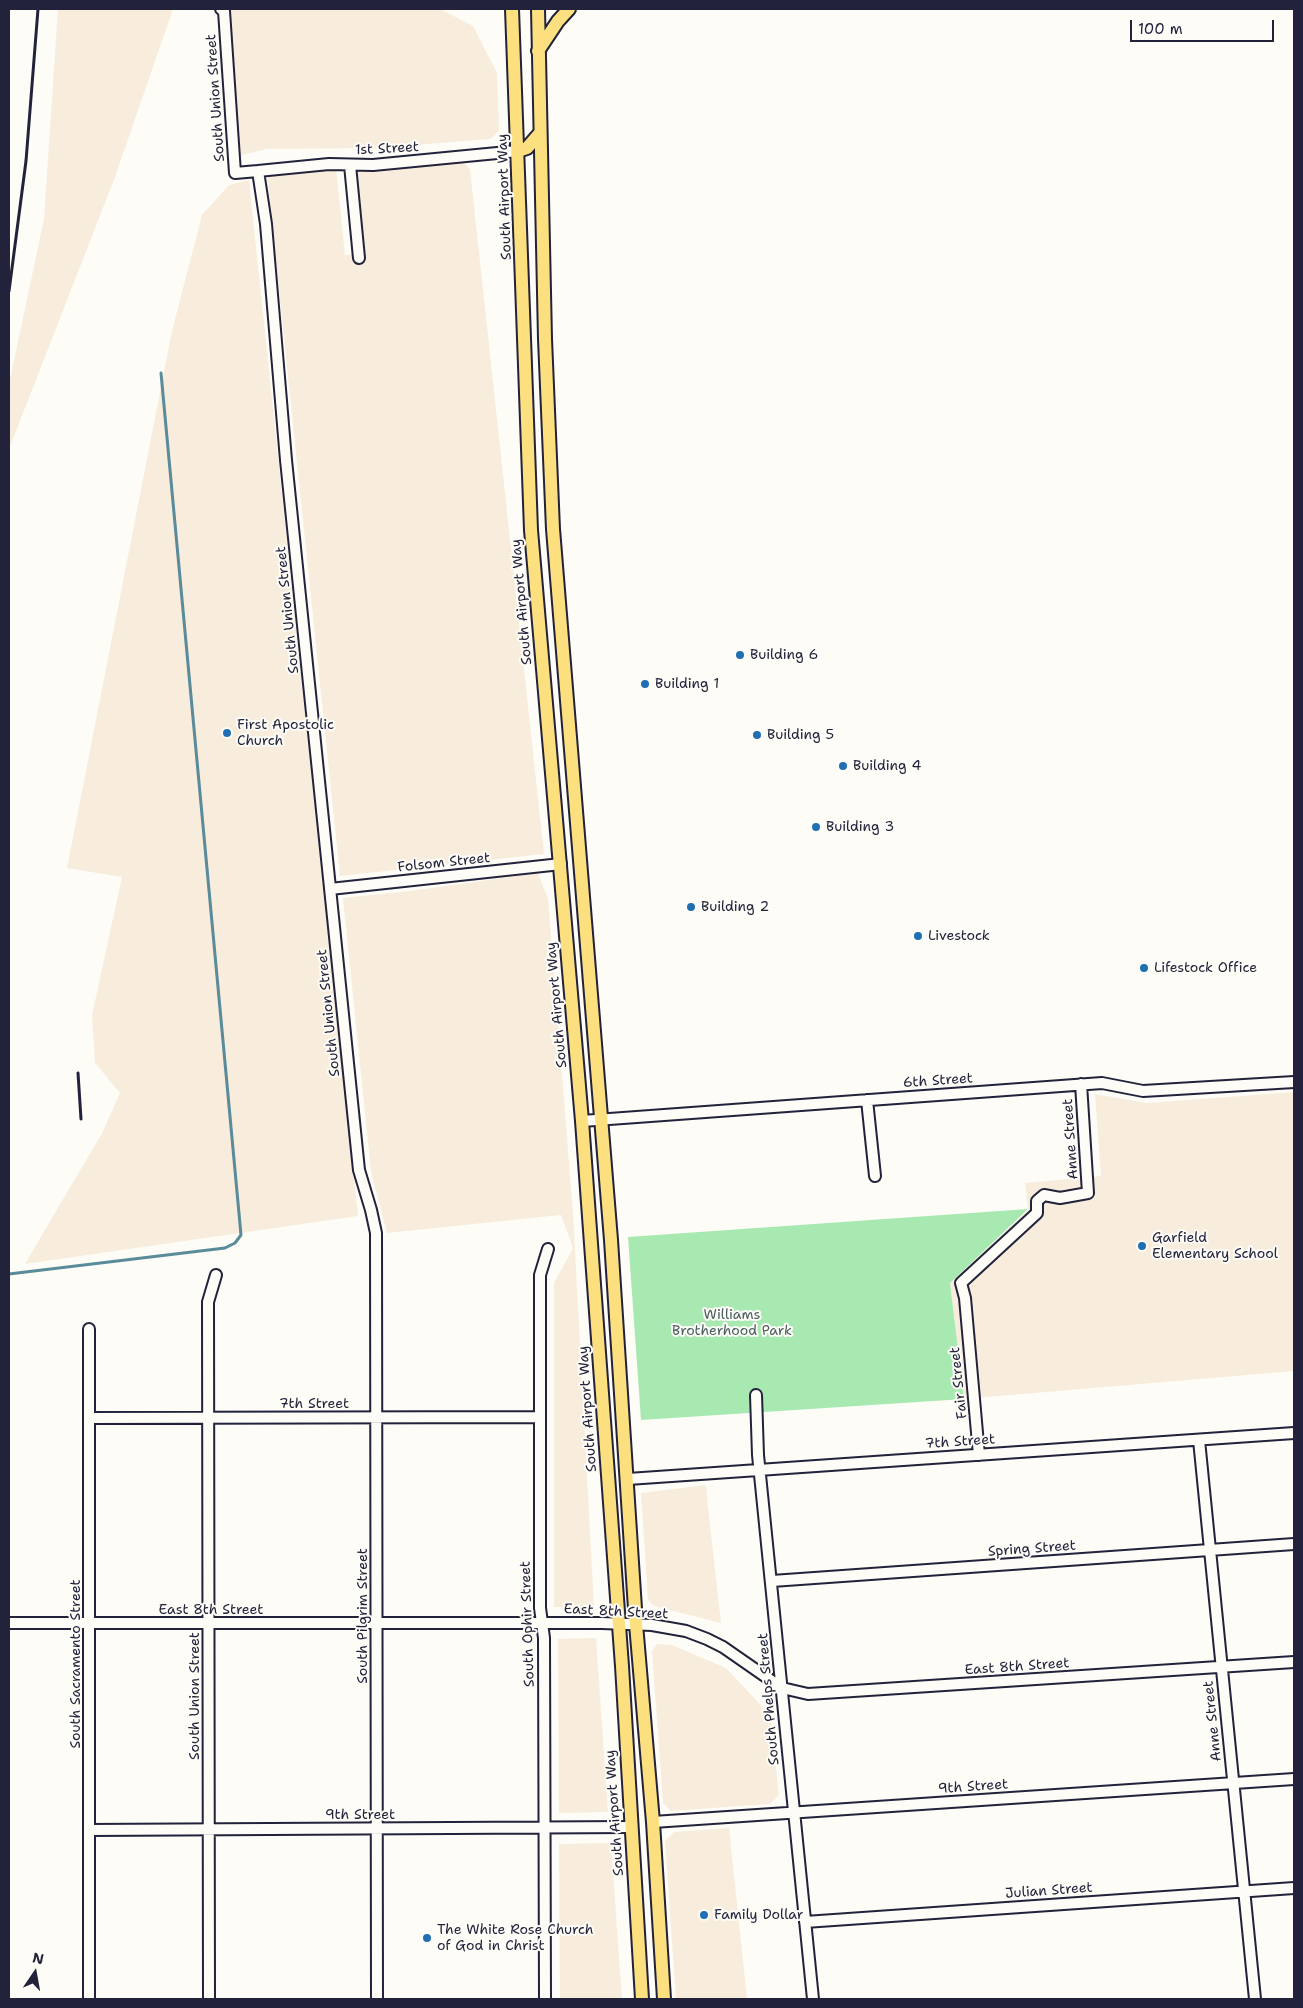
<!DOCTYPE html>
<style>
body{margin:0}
#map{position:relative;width:1303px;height:2008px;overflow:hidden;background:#fdfcf7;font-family:"Shantell Sans",sans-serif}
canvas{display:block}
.frame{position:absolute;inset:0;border:10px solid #22223b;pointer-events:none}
.north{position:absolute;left:10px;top:1948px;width:50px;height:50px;-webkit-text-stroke:4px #fdfcf7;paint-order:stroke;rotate:12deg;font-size:14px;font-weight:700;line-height:20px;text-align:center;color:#22223b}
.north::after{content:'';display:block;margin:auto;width:18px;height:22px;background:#22223b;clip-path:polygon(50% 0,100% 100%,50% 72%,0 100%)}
.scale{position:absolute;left:1130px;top:20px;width:144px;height:22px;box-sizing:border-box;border:2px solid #22223b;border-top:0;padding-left:6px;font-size:15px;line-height:18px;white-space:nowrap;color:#22223b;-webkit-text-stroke:4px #fdfcf7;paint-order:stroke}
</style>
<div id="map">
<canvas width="1303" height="2008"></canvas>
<div class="frame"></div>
<div class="north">N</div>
<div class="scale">100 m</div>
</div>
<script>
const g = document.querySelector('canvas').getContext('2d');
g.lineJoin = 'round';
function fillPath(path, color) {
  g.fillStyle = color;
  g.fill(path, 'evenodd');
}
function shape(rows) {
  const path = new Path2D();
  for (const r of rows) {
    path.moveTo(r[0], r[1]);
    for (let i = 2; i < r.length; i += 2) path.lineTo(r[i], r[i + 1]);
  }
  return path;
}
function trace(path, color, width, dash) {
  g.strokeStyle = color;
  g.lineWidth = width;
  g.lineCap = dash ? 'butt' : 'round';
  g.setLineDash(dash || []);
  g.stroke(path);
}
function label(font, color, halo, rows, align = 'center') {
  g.font = font + ' "Shantell Sans",sans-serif';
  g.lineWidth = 4;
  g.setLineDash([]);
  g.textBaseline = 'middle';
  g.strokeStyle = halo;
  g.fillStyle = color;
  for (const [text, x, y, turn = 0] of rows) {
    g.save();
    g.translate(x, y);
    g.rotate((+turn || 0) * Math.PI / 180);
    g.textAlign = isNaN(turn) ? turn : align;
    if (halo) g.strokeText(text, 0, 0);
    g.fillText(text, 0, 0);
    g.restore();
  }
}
const built = shape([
 [58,9,173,9,115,177,9,449,9,384,44,219],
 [226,9,440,9,473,26,497,73,499,130,491,139,378,148,266,149,239,156],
 [463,162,470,169,544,854,340,876,267,175,336,168,345,255,357,254,349,169],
 [249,180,358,1216,25,1264,102,1133,120,1093,95,1063,92,1015,122,877,67,868,172,331,202,215,229,185],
 [538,873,548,899,573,1213,594,1607,554,1607,554,1283,573,1248,561,1215,387,1233,371,1172,343,898,410,891],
 [1294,1092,1294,1371,964,1399,950,1283,1028,1210,1025,1183,1101,1176,1095,1094,1147,1103],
 [706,1485,708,1507,721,1623,654,1606,648,1600,641,1493],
 [596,1638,608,1812,559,1813,558,1639],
 [657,1644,672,1645,726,1668,770,1715,779,1795,770,1804,671,1811,663,1803,652,1651],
 [729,1828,747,1999,676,1999,665,1841,674,1832],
 [611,1843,622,1999,560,1999,559,1844]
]);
const green = shape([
 [1028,1209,950,1283,964,1399,641,1420,628,1237]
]);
const stream = shape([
 [9,1274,225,1248,235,1243,241,1235,161,373]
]);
const minor = shape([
 [221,9,224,11,235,173,258,171,266,224,286,460,359,1170,371,1210,376,1233,377,1999],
 [350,165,359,258],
 [258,171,329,164,373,165,518,151],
 [330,889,561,864],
 [867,1100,875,1176],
 [582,1121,1102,1083,1143,1091,1294,1082],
 [89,1329,89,1999],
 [756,1395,758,1455,813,1999],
 [89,1418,539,1417],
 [1199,1440,1255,1999],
 [979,1455,965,1298,961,1283,1037,1213,1037,1201,1044,1195,1060,1198,1088,1193,1081,1084],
 [628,1479,1294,1433],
 [772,1581,1294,1544],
 [9,1623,602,1623,652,1625,686,1631,707,1639,723,1647,782,1688,808,1694,1294,1662],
 [653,1822,1294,1779],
 [89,1830,631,1827],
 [805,1922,1294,1888],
 [209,1999,208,1302,216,1275],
 [545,1999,544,1638,540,1608,540,1275,548,1249]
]);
const major = shape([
 [512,9,531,530,582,1121,622,1666,642,1999],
 [538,9,545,339,553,529,611,1240,636,1624,653,1822,664,1999],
 [538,51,558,21,569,9],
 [518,151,527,148,540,133]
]);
const rail = shape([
 [9,291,26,161,38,9],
 [78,1073,81,1119]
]);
const markers = [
 [740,655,5,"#1f6fb2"],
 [645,684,5,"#1f6fb2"],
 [227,733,5,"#1f6fb2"],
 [757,735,5,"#1f6fb2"],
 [843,766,5,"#1f6fb2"],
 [816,827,5,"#1f6fb2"],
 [691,907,5,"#1f6fb2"],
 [918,936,5,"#1f6fb2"],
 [1144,968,5,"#1f6fb2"],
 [1142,1246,5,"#1f6fb2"],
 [704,1915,5,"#1f6fb2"],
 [427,1938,5,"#1f6fb2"]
];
const streetNames = [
 ["South Union Street",216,98,-94],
 ["1st Street",387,149,-3],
 ["South Airport Way",505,197,-92],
 ["South Airport Way",522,602,-95],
 ["South Union Street",288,610,-96],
 ["Folsom Street",444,863,-6],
 ["South Airport Way",557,1005,-95],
 ["South Union Street",329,1013,-96],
 ["6th Street",938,1081,-4],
 ["Anne Street",1071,1139,-94],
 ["Fair Street",959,1383,-96],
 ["7th Street",314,1404],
 ["South Airport Way",588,1409,-94],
 ["7th Street",960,1442,-4],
 ["Spring Street",1032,1549,-4],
 ["East 8th Street",211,1610],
 ["East 8th Street",616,1612,3],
 ["South Pilgrim Street",363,1616,-90],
 ["South Ophir Street",528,1624,-92],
 ["South Sacramento Street",76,1664,-90],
 ["East 8th Street",1017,1667,-4],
 ["South Union Street",195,1696,-90],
 ["South Phelps Street",769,1699,-95],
 ["Anne Street",1213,1721,-96],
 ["9th Street",973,1787,-4],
 ["South Airport Way",615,1813,-94],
 ["9th Street",360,1815],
 ["Julian Street",1049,1891,-4]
];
const poiNames = [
 ["Building 6",750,655],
 ["Building 1",655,684],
 ["First Apostolic",237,725],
 ["Church",237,741],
 ["Building 5",767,735],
 ["Building 4",853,766],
 ["Building 3",826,827],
 ["Building 2",701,907],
 ["Livestock",928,936],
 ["Lifestock Office",1154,968],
 ["Garfield",1152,1238],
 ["Elementary School",1152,1254],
 ["Family Dollar",714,1915],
 ["The White Rose Church",437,1930],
 ["of God in Christ",437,1946]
];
const parkNames = [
 ["Williams",732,1315],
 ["Brotherhood Park",732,1331]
];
fillPath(built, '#f8eddd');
fillPath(green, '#a8e9b2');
trace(stream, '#5a8b9a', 3);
trace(minor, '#22223b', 14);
trace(major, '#22223b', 16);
trace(minor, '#fdfcf7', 10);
trace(major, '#fce080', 12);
trace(rail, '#22223b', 3);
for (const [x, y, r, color] of markers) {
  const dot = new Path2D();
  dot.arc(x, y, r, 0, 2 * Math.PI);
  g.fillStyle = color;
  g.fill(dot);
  trace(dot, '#fdfcf7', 2);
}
label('14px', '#22223b', '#fdfcf7', streetNames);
label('14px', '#22223b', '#fdfcf7', poiNames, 'left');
label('14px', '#4a5e5f', '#fdfcf7', parkNames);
</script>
